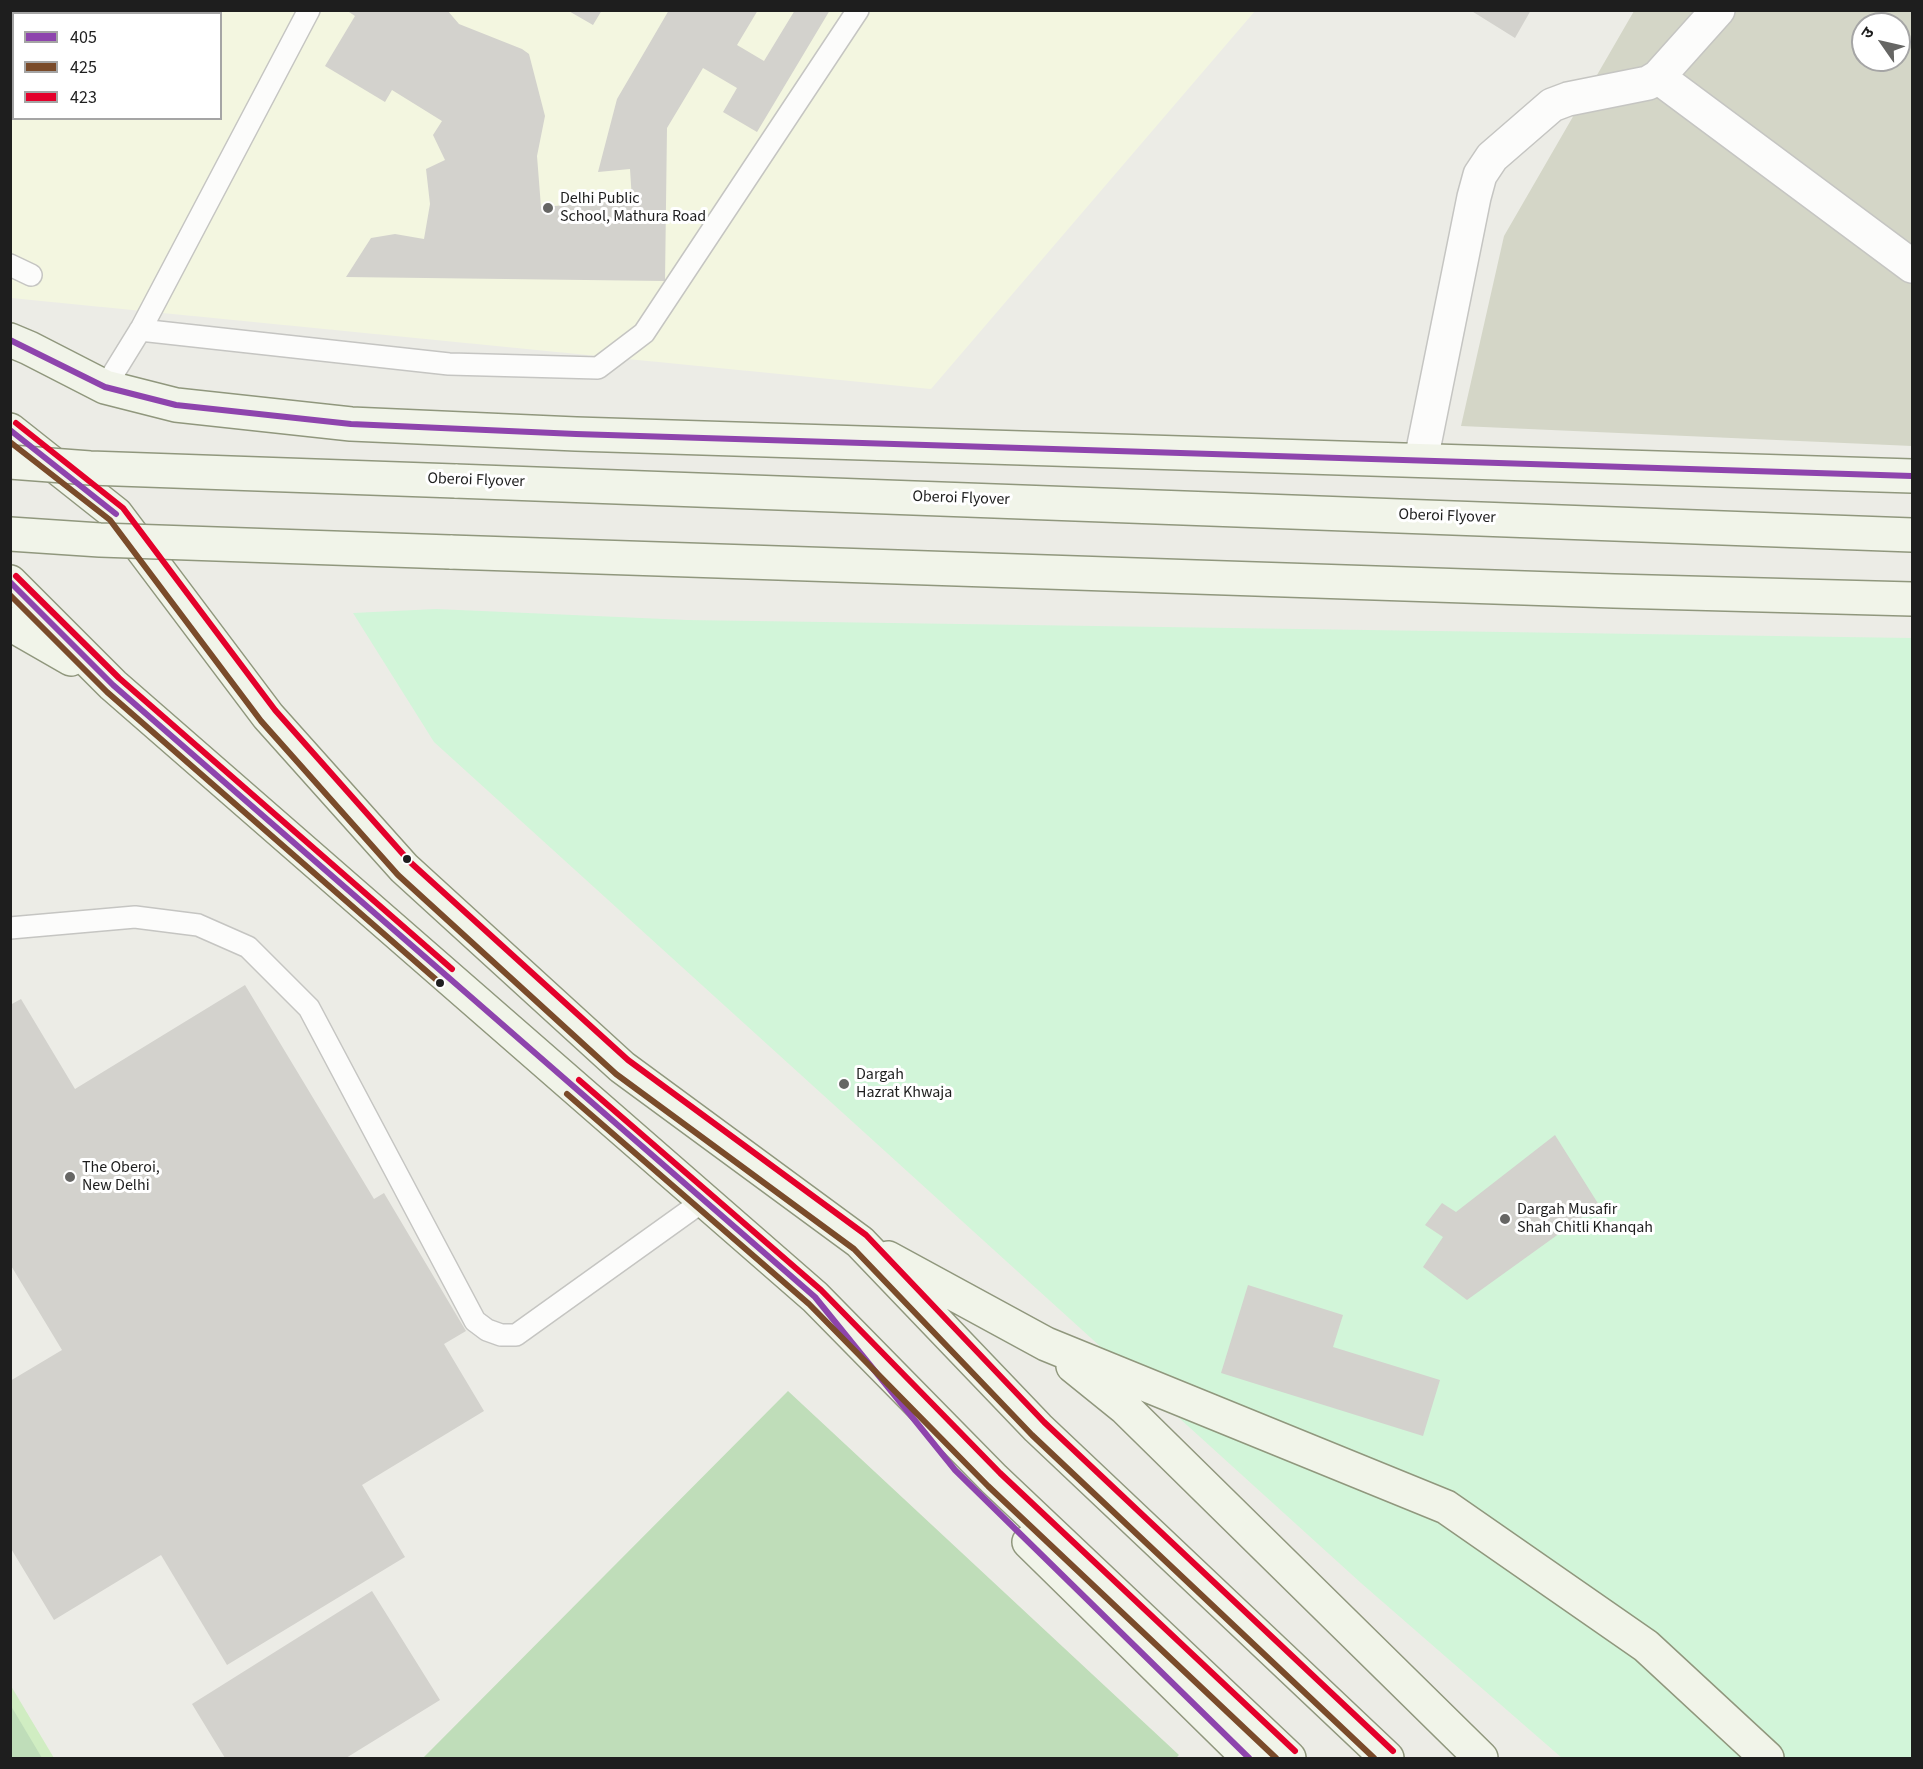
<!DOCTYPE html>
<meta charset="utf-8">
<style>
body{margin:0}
#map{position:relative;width:1923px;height:1769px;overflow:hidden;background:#ecece6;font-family:"Source Sans 3","Noto Sans Devanagari",sans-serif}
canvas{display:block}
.frame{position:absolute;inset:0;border:12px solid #1e1e1e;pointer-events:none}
.legend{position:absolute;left:12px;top:12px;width:210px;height:108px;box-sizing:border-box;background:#fff;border:2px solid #a5a5a5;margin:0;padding:8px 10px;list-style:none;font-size:18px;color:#1e1e1e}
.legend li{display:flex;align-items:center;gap:12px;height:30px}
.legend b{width:30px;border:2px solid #a5a5a5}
.north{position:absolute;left:1851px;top:12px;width:60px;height:60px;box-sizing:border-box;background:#fff;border:2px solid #a5a5a5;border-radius:50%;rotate:304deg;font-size:16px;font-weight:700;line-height:24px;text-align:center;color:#1e1e1e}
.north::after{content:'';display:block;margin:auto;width:21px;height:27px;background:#666664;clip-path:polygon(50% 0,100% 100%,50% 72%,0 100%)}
</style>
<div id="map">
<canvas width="1923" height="1769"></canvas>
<div class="frame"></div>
<ul class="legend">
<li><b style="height:8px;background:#8e44ad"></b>405</li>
<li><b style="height:8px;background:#7a4b2a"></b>425</li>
<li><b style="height:8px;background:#e4002b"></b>423</li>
</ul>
<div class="north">उ</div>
</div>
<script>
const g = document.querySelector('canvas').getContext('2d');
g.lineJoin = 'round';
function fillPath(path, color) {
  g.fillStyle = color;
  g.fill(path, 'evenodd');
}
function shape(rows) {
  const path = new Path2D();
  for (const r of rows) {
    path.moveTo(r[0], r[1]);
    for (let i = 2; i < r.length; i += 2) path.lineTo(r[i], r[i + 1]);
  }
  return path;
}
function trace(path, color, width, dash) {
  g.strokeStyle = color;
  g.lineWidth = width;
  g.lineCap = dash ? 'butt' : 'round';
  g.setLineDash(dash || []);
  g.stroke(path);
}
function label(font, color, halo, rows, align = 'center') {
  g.font = font + ' "Source Sans 3",sans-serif';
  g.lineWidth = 6;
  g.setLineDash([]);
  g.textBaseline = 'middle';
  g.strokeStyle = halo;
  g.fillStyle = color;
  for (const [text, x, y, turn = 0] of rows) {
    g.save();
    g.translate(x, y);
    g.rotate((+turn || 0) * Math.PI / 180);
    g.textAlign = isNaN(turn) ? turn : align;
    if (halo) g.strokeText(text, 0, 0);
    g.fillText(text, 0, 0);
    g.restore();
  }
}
const education = shape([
 [10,11,1255,11,931,389,11,298],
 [14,14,220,14,220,118,14,118]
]);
const construction = shape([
 [1634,11,1912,11,1912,446,1461,426,1504,236],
 [1863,24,1899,24,1899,60,1863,60]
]);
const grass = shape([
 [11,1686,54,1758,11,1758]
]);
const forest = shape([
 [788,1391,1179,1755,1176,1758,423,1758],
 [10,1706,11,1706,42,1758,11,1758]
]);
const park = shape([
 [436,609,687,620,1912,638,1912,1758,1562,1758,1361,1583,434,742,353,613]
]);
const building = shape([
 [346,10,447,10,459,24,522,49,529,54,545,116,537,156,541,207,632,200,630,169,598,172,617,99,669,10,758,10,737,45,764,61,795,10,830,10,757,132,723,112,737,88,703,68,667,128,665,281,346,277,371,238,395,234,424,239,430,204,426,169,445,160,433,135,442,121,392,90,385,102,325,66,355,16],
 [567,10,602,10,593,25],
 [1470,10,1531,10,1515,38],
 [245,985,374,1199,384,1193,466,1331,444,1344,484,1411,362,1485,405,1557,227,1665,161,1555,54,1620,10,1547,10,1381,62,1350,10,1264,10,1005,21,999,75,1089],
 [1555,1135,1599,1205,1467,1300,1423,1267,1443,1237,1425,1225,1442,1203,1456,1212],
 [1248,1285,1343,1315,1333,1347,1440,1380,1423,1436,1221,1373],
 [372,1591,440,1700,346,1758,225,1758,192,1704]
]);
const lane = shape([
 [10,265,31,275],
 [140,330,449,364,598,368,644,333,858,10],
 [105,387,142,327,309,10],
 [10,928,135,917,198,925,248,947,309,1008,475,1321,487,1330,501,1335,516,1335,703,1201]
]);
const street = shape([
 [1658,77,1912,266],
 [1421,460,1474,197,1480,175,1492,157,1552,105,1568,99,1648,83,1658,77,1718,10]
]);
const secondary = shape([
 [10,340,29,348,105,387,176,405,351,424,576,434,1912,476],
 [10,430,116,514,268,716,404,868,622,1067,860,1242,1038,1428,1387,1758],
 [455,481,1912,535],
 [450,552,1614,591,1912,599],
 [10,582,113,685,815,1297,994,1479,1289,1758],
 [10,624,71,659],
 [888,1258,1046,1344,1446,1507,1646,1646,1767,1758],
 [1073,1366,1125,1408,1481,1758],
 [1029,1542,1249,1758]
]);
const secondaryBridge = shape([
 [10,462,90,468,455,481],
 [10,534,100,540,450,552]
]);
const bus1 = shape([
 [10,340,105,387,176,405,351,424,576,434,1912,476],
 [10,430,116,514],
 [10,582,113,685,815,1297,955,1470,1249,1758]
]);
const bus2 = shape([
 [10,442,110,520,261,721,398,875,616,1074,854,1249,1032,1435,1374,1758],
 [10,595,107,692,440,983],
 [567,1094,809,1304,988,1486,1276,1758]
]);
const bus3 = shape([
 [16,423,123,508,275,710,410,862,628,1060,866,1235,1044,1422,1393,1751],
 [16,576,119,678,452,969],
 [579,1080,821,1290,1000,1473,1295,1751]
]);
const markers = [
 [548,208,6,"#666664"],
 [407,859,5,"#1e1e1e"],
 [440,983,5,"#1e1e1e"],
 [844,1084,6,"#666664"],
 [70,1177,6,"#666664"],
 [1505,1219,6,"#666664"]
];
const poiNames = [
 ["Delhi Public",560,199],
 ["School, Mathura Road",560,217],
 ["Dargah",856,1075],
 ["Hazrat Khwaja",856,1093],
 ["The Oberoi,",82,1168],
 ["New Delhi",82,1186],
 ["Dargah Musafir",1517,1210],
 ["Shah Chitli Khanqah",1517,1228]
];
const streetNames = [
 ["Oberoi Flyover",476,481,2],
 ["Oberoi Flyover",961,499,2],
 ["Oberoi Flyover",1447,517,2]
];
fillPath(education, '#f3f6e0');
fillPath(construction, '#d4d6c7');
fillPath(grass, '#d0edc2');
fillPath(forest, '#bfddb9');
fillPath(park, '#d2f5d9');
fillPath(building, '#d3d2cd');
trace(lane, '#c5c5c2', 24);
trace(street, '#c5c5c2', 36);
trace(secondary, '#90977d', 36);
trace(lane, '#fcfcfb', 21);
trace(street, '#fcfcfb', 33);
trace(secondary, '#f1f4e9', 33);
trace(secondaryBridge, '#90977d', 36, []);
trace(secondaryBridge, '#f1f4e9', 33);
trace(bus1, '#8e44ad', 6);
trace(bus2, '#7a4b2a', 6);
trace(bus3, '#e4002b', 6);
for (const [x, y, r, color] of markers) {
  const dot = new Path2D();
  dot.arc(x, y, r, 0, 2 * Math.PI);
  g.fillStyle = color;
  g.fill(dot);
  trace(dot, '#fff', 2);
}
label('16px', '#1e1e1e', '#fff', poiNames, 'left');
label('16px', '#1e1e1e', '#fff', streetNames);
</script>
